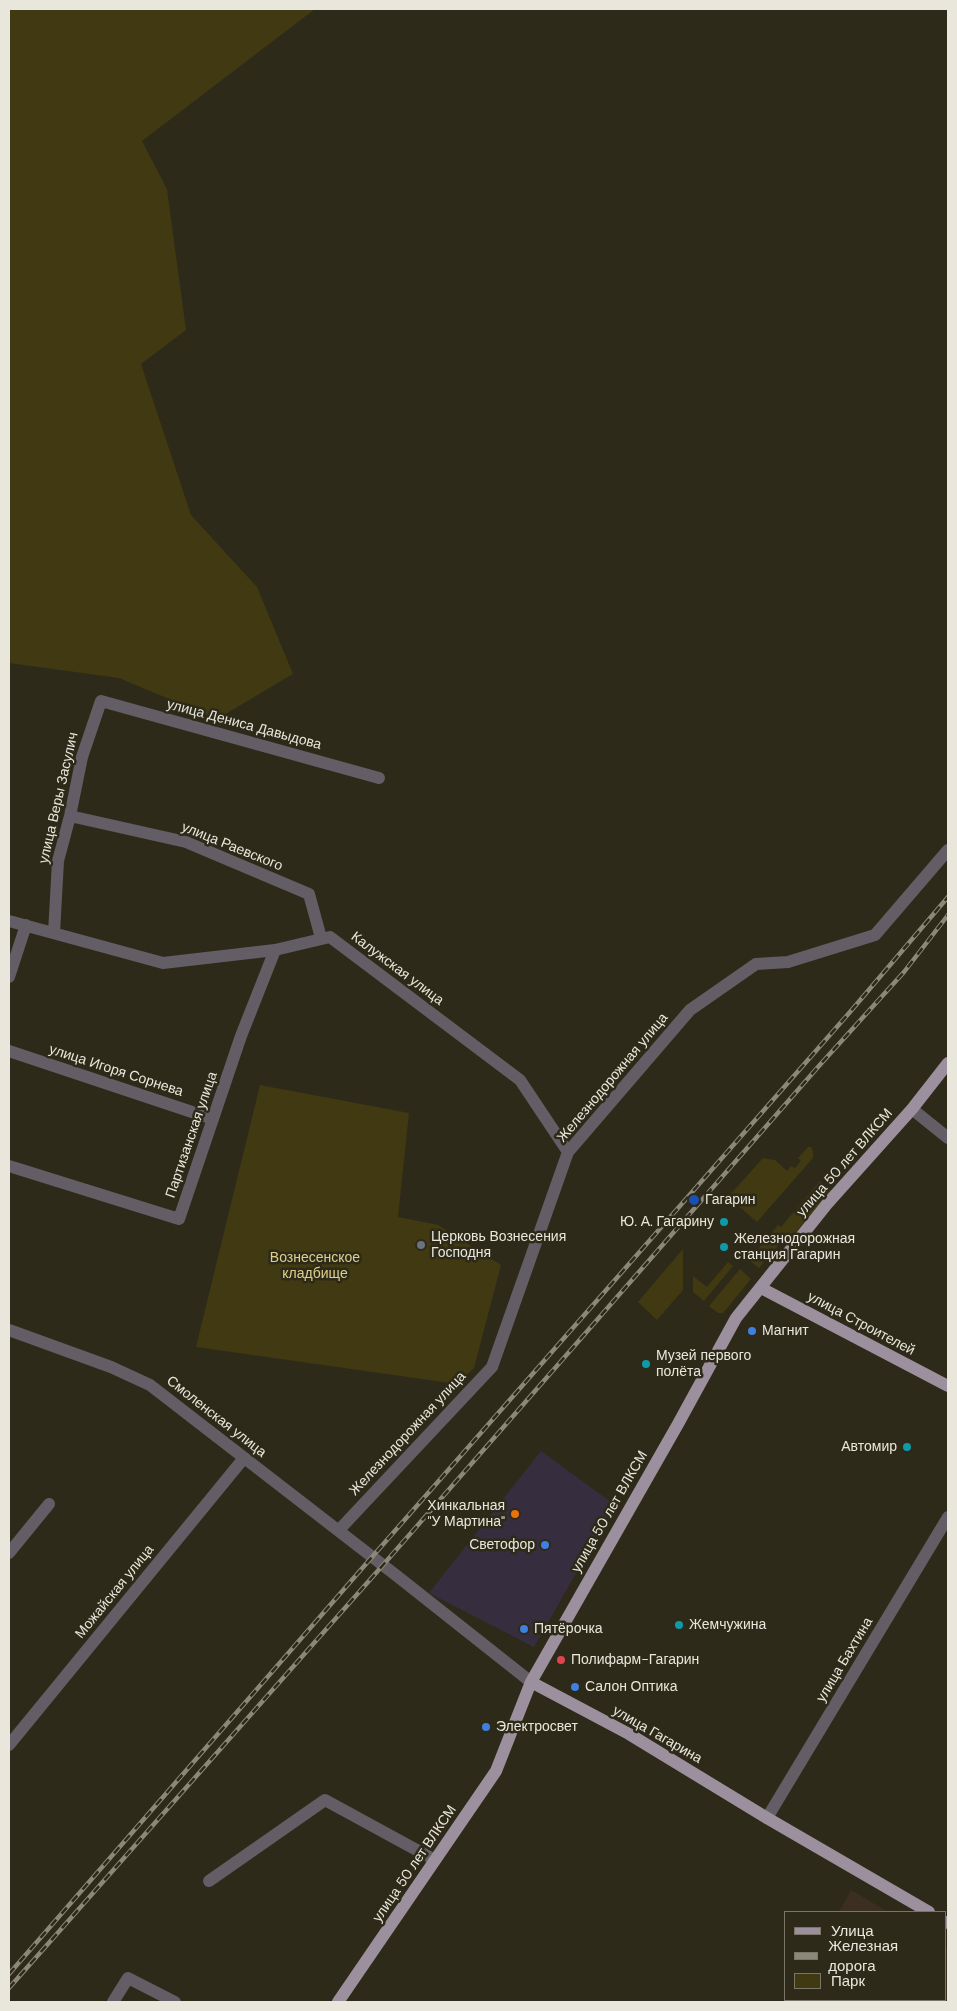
<!DOCTYPE html>
<meta charset="utf-8">
<style>
body{margin:0}
#map{position:relative;width:957px;height:2011px;overflow:hidden;background:#2e2a19;font-family:"DM Sans",sans-serif}
canvas{display:block}
.frame{position:absolute;inset:0;border:10px solid #e9e7dc;pointer-events:none}
.legend{position:absolute;left:784px;top:1911px;width:162px;height:90px;box-sizing:border-box;background:#2e2a19;border:1px solid #797667;margin:0;padding:6px 9px;list-style:none;font-size:15px;color:#e9e7dc}
.legend li{display:flex;align-items:center;gap:10px;height:25px}
.legend b{width:25px;border:1px solid #797667}
</style>
<div id="map">
<canvas width="957" height="2011"></canvas>
<div class="frame"></div>
<ul class="legend">
<li><b style="height:6px;background:#9c909f"></b>Улица</li>
<li><b style="height:6px;background:#8b887a"></b>Железная дорога</li>
<li><b style="height:14px;background:#403912"></b>Парк</li>
</ul>
</div>
<script>
const g = document.querySelector('canvas').getContext('2d');
g.lineJoin = 'round';
function fillPath(path, color) {
  g.fillStyle = color;
  g.fill(path, 'evenodd');
}
function shape(rows) {
  const path = new Path2D();
  for (const r of rows) {
    path.moveTo(r[0], r[1]);
    for (let i = 2; i < r.length; i += 2) path.lineTo(r[i], r[i + 1]);
  }
  return path;
}
function trace(path, color, width, dash) {
  g.strokeStyle = color;
  g.lineWidth = width;
  g.lineCap = dash ? 'butt' : 'round';
  g.setLineDash(dash || []);
  g.stroke(path);
}
function label(font, color, halo, rows, align = 'center') {
  g.font = font + ' "DM Sans",sans-serif';
  g.lineWidth = 5;
  g.setLineDash([]);
  g.textBaseline = 'middle';
  g.strokeStyle = halo;
  g.fillStyle = color;
  for (const [text, x, y, turn = 0] of rows) {
    g.save();
    g.translate(x, y);
    g.rotate((+turn || 0) * Math.PI / 180);
    g.textAlign = isNaN(turn) ? turn : align;
    if (halo) g.strokeText(text, 0, 0);
    g.fillText(text, 0, 0);
    g.restore();
  }
}
const commercial = shape([
 [541,1451,615,1505,534,1647,429,1593]
]);
const industrial = shape([
 [851,1890,888,1912,839,1912],
 [946,1947,948,1948,948,2002,791,2002,792,2000,946,2000]
]);
const green = shape([
 [9,9,315,9,142,141,167,189,186,330,141,364,191,515,257,587,293,674,217,719,119,678,9,663],
 [260,1085,409,1113,398,1217,438,1225,501,1265,474,1368,457,1384,196,1347],
 [808,1147,811,1147,813,1151,813,1158,757,1222,728,1197,763,1158,775,1160,787,1171,791,1166,795,1168,801,1161,798,1158],
 [820,1181,831,1190,787,1243,783,1240,759,1268,749,1260,778,1225,781,1227],
 [683,1249,683,1290,657,1320,638,1302],
 [728,1262,733,1266,704,1301,693,1292,693,1276,707,1287],
 [740,1269,751,1279,723,1313,718,1313,709,1306]
]);
const minor = shape([
 [70,816,186,842,309,894,321,938],
 [9,921,163,963,275,950,330,937,520,1080,568,1152],
 [54,933,58,861,70,816,82,757,101,701,379,778],
 [9,977,26,925],
 [9,1051,213,1119],
 [912,1109,948,1138],
 [9,1166,179,1219,241,1036,275,950],
 [9,1330,111,1367,150,1385,397,1576,531,1682],
 [339,1530,492,1367,568,1152,690,1010,756,964,788,962,875,935,948,850],
 [9,1553,49,1504],
 [9,1745,244,1458],
 [767,1818,948,1517],
 [209,1881,325,1800,435,1860],
 [932,2000,936,2002],
 [113,2002,128,1978,175,2002],
 [853,2002,855,2000]
]);
const major = shape([
 [761,1288,948,1386],
 [531,1682,629,1734,767,1818,929,1912],
 [946,1922,948,1923],
 [338,2002,496,1771,531,1682,678,1424,736,1318,827,1204,912,1109,948,1063]
]);
const rail = shape([
 [9,1974,372,1557,850,1012,948,897],
 [9,1988,383,1565,818,1067,904,972,948,915]
]);
const markers = [
 [694,1200,6,"#1a4fb4"],
 [724,1222,5,"#0f9aa8"],
 [421,1245,5,"#6b7280"],
 [724,1247,5,"#0f9aa8"],
 [752,1331,5,"#3f7fe0"],
 [646,1364,5,"#0f9aa8"],
 [907,1447,5,"#0f9aa8"],
 [515,1514,5,"#e8710a"],
 [545,1545,5,"#3f7fe0"],
 [679,1625,5,"#0f9aa8"],
 [524,1629,5,"#3f7fe0"],
 [561,1660,5,"#e0444e"],
 [575,1687,5,"#3f7fe0"],
 [486,1727,5,"#3f7fe0"]
];
const streetNames = [
 ["улица Дениса Давыдова",244,725,15],
 ["улица Веры Засулич",59,798,-77],
 ["улица Раевского",232,847,22],
 ["Калужская улица",397,969,37],
 ["улица Игоря Сорнева",116,1071,18],
 ["Железнодорожная улица",613,1078,-50],
 ["Партизанская улица",192,1135,-71],
 ["улица 50 лет ВЛКСМ",845,1163,-49],
 ["улица Строителей",861,1324,28],
 ["Смоленская улица",216,1417,38],
 ["Железнодорожная улица",408,1434,-47],
 ["улица 50 лет ВЛКСМ",610,1512,-60],
 ["Можайская улица",115,1592,-51],
 ["улица Бахтина",845,1660,-59],
 ["улица Гагарина",657,1735,30],
 ["улица 50 лет ВЛКСМ",415,1864,-56]
];
const poiNames = [
 ["Гагарин",705,1200],
 ["Ю. А. Гагарину",714,1222,"right"],
 ["Церковь Вознесения",431,1237],
 ["Господня",431,1253],
 ["Железнодорожная",734,1239],
 ["станция Гагарин",734,1255],
 ["Магнит",762,1331],
 ["Музей первого",656,1356],
 ["полёта",656,1372],
 ["Автомир",897,1447,"right"],
 ["Хинкальная",505,1506,"right"],
 ["\"У Мартина\"",505,1522,"right"],
 ["Светофор",535,1545,"right"],
 ["Жемчужина",689,1625],
 ["Пятёрочка",534,1629],
 ["Полифарм-Гагарин",571,1660],
 ["Салон Оптика",585,1687],
 ["Электросвет",496,1727]
];
const parkNames = [
 ["Вознесенское",315,1258],
 ["кладбище",315,1274]
];
fillPath(commercial, '#362e3e');
fillPath(industrial, '#3d2e22');
fillPath(green, '#403912');
trace(minor, '#635d65', 12);
trace(major, '#9c909f', 12);
trace(rail, '#8b887a', 4.5);
trace(rail, '#2e2a19', 2.5, [8]);
for (const [x, y, r, color] of markers) {
  const dot = new Path2D();
  dot.arc(x, y, r, 0, 2 * Math.PI);
  g.fillStyle = color;
  g.fill(dot);
  trace(dot, '#2e2a19', 2);
}
label('14px', '#e9e7dc', '#2e2a19', streetNames);
label('14px', '#e9e7dc', '#2e2a19', poiNames, 'left');
label('14px', '#ded08a', '#2e2a19', parkNames);
</script>
